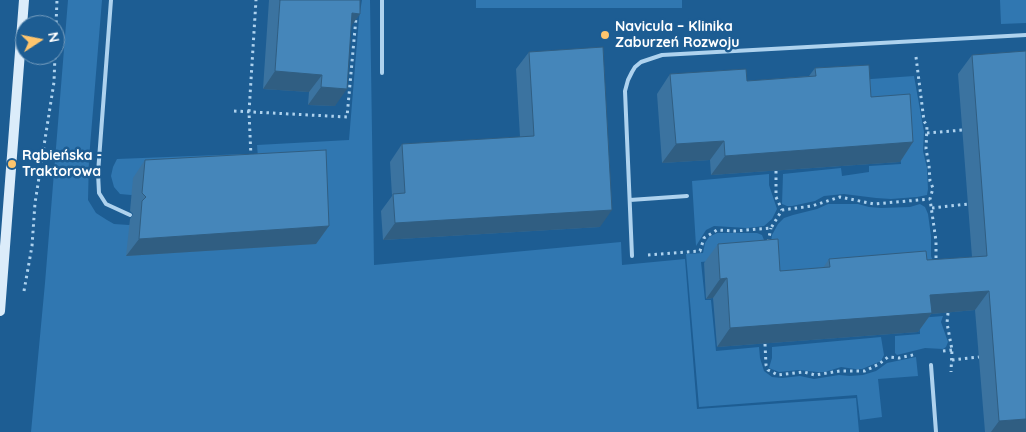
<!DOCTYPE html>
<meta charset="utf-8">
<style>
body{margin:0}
#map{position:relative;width:1026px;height:432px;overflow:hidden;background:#1d5d93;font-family:Quicksand,sans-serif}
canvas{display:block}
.north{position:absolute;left:15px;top:15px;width:50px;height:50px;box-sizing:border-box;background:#1d5d93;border:1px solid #779ebe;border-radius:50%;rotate:79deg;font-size:14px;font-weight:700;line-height:20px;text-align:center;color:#fff}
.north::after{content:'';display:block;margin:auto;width:18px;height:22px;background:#fec56d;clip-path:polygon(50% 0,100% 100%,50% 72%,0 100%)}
</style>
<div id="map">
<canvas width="1026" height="432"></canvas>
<div class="north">N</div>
</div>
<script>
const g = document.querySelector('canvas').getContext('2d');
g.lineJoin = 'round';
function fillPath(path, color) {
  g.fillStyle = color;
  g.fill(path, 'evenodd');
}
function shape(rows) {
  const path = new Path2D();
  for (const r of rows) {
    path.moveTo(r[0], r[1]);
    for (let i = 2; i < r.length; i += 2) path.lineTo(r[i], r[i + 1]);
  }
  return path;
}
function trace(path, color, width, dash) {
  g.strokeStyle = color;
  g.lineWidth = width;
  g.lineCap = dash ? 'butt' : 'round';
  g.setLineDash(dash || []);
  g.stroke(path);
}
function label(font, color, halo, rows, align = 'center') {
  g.font = font + ' Quicksand,sans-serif';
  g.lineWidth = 5;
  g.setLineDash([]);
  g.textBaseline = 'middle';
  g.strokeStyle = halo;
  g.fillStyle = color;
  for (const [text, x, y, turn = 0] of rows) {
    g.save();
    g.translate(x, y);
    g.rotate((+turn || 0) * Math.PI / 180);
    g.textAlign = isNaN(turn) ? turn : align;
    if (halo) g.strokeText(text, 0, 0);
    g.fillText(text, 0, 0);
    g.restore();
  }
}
const green = shape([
 [68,0,102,0,89,159,88,200,96,213,107,220,114,224,129,225,259,171,257,145,349,140,359,18,362,0,370,0,374,265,621,242,622,265,685,259,697,409,856,398,859,432,31,432,45,283],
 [476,0,682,0,682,8,476,8],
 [1000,0,1026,0,1026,23,1001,24],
 [914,76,924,132,923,151,927,168,928,189,927,195,917,197,891,199,876,198,844,194,824,196,815,201,792,206,787,206,782,204,783,174,841,168,842,176,869,172,869,166,901,164,898,111,859,114,857,80],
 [244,154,245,171,131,195,120,194,114,187,111,176,113,167,117,159],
 [769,174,769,185,777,209,772,219,764,226,747,228,714,226,706,230,696,246,692,181],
 [828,204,858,204,869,207,881,208,910,207,920,204,925,207,928,214,931,236,931,256,935,268,772,286,770,248,772,235,778,224,784,218,793,215,817,209],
 [717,233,757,233,762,235,764,240,763,256,701,262,705,300,711,300,716,351,759,347,760,358,764,371,772,377,782,378,800,376,814,379,839,375,850,376,863,375,876,371,887,363,916,357,918,376,878,379,882,417,860,420,857,395,699,407,686,254,703,253,705,243,709,237],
 [943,316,941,322,948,342,946,347,943,349,925,348,897,355,895,353,895,336,920,334,919,318],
 [881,337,884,355,881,361,862,369,855,369,841,367,825,372,817,372,799,370,779,372,769,368,772,358,772,347]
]);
const path = shape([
 [55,49,57,0],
 [916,57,924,121,927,126,926,149,929,165,930,181,933,188,930,199,936,241,936,261],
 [234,111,347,117,356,18],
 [927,133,963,130],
 [251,157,249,112,256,0],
 [776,171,776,197,782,210],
 [932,208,968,204],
 [768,242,771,228],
 [648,255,700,251,704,238,717,230,735,231,771,228,782,210,812,206,840,197,874,204,930,199],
 [24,291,32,246,35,203,54,82,55,55],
 [948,313,947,323,952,350,951,372],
 [765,344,766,365,768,370,778,375,804,372,815,375,840,371,865,371,879,364,888,357,899,358,917,354],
 [943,351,952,350],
 [952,360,979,357]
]);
const lane = shape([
 [111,0,98,173,99,193,106,204,130,215],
 [382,0,382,73],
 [630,200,687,196],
 [632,256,625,91,628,80,632,72,635,67,641,62,662,55,1026,35],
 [931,365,936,432]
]);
const secondary = shape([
 [0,311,24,0]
]);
const wall = shape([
 [269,0,360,0,360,14,351,25,335,106,308,105,309,92,263,89],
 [529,52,600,227,383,240,381,211,392,196,390,162,402,144,520,137,516,69],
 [972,55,1026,432,985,432,975,310,931,314,918,332,717,347,713,298,706,299,704,263,718,244,780,271,823,268,829,259,927,260,972,257,958,74],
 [815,68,871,97,913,142,900,162,711,175,710,160,662,163,657,94,670,74,747,81,809,76],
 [145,160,329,226,316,244,126,256,130,219,133,214,130,211,133,178]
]);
const shadedWall = shape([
 [352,13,360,14,347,32],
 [275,71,322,75,309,92,263,89],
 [321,87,347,89,335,106,308,105],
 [724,141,710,160,662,163,676,144],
 [913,142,900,162,711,175,725,156],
 [612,210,600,227,383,240,395,223],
 [329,226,316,244,126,256,139,239],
 [727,278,713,298,706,299,720,279],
 [989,291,975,310,931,314,918,332,717,347,730,328,930,295],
 [1026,419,1026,432,991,432,999,421]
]);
const building = shape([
 [280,0,360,0,360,14,352,13,347,89,321,87,322,75,275,71,280,0],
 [603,47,612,210,395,223,393,194,405,193,402,144,534,136,529,52,603,47],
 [1026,51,1026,419,999,421,989,291,930,295,932,313,730,328,727,278,720,279,718,244,778,239,780,271,830,267,829,259,926,251,927,260,987,256,972,55,1026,51],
 [869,65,871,97,910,94,913,142,725,156,724,141,676,144,670,74,746,69,747,81,816,76,815,68,869,65],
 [326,150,329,226,139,239,142,201,146,197,142,193,145,160,326,150]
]);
const markers = [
 [605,35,5,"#fec56d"],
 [12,164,5,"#fec56d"]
];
const poiNames = [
 ["Navicula – Klinika",615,27],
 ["Zaburzeń Rozwoju",615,43],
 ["Rąbieńska -",22,156],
 ["Traktorowa",22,172]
];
fillPath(green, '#3077b1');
trace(path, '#aed2ee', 3, [2.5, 4]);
trace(lane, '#aed2ee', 4);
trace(secondary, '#dbecfa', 10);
fillPath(wall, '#3b73a0');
fillPath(shadedWall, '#305e82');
fillPath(building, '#4586ba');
trace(building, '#305e82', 1);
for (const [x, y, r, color] of markers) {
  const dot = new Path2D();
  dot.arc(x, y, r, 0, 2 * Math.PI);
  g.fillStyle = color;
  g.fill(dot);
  trace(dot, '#1d5d93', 2);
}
label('bold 14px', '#fff', '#1d5d93', poiNames, 'left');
</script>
